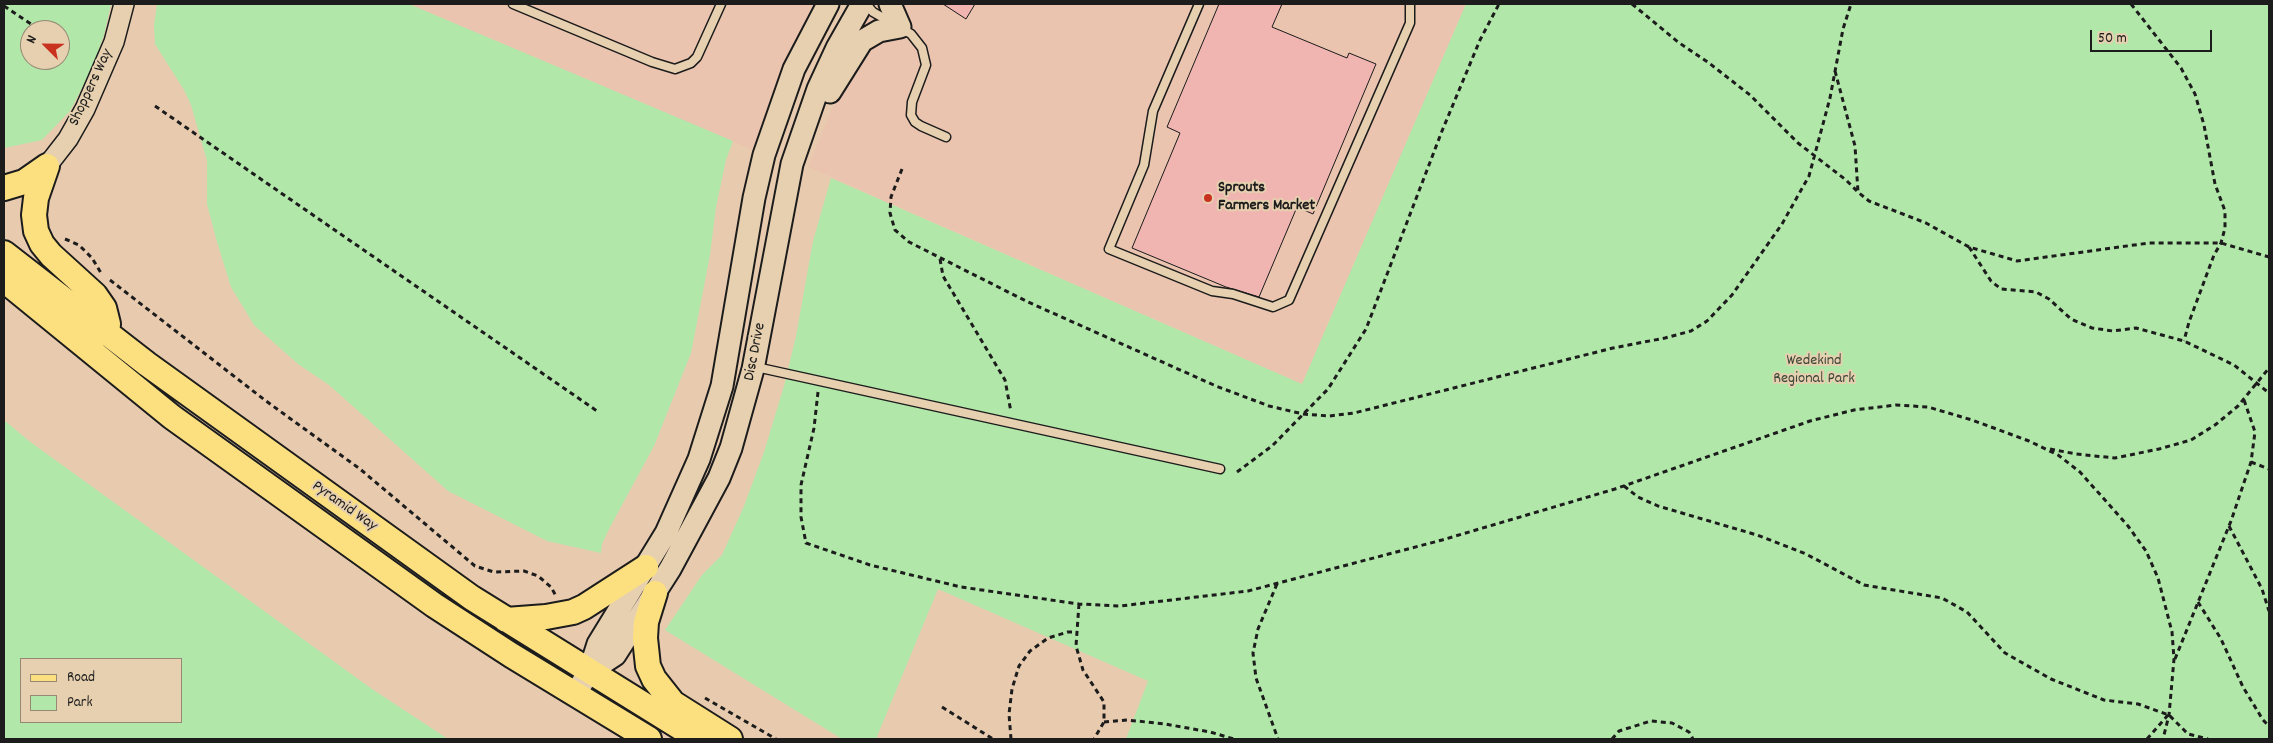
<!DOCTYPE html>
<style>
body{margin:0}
#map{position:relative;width:2273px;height:743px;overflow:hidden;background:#e8cbaf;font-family:Dekko,sans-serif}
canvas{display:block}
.frame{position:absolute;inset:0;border:5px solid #1c1c1c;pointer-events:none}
.legend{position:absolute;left:20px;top:658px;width:162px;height:65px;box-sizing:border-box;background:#e6d0af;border:1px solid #958874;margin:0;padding:6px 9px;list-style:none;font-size:15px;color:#1c1c1c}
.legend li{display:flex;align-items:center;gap:10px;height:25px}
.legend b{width:25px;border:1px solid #958874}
.north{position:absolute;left:20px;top:20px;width:50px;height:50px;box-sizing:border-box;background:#e6d0af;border:1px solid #958874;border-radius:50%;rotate:293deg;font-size:14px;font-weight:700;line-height:20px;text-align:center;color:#1c1c1c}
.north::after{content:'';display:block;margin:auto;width:18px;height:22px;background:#c8321e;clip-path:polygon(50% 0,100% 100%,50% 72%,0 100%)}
.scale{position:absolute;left:2090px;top:30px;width:122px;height:22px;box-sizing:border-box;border:2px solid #1c1c1c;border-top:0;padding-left:6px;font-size:15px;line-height:18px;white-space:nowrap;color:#1c1c1c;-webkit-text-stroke:4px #e6d0af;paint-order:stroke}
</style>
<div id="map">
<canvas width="2273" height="743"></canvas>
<div class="frame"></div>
<ul class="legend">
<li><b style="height:6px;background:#fce080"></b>Road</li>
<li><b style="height:14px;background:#b1e7a9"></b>Park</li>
</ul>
<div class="north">N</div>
<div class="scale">50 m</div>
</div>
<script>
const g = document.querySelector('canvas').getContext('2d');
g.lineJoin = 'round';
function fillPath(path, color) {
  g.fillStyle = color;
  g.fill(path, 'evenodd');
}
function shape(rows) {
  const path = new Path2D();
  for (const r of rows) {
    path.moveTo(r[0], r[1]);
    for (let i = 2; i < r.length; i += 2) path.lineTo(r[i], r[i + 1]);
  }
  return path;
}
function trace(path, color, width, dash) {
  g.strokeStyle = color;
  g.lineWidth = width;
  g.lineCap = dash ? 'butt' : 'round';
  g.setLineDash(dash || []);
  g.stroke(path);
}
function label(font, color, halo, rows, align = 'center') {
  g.font = font + ' Dekko,sans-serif';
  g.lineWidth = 4;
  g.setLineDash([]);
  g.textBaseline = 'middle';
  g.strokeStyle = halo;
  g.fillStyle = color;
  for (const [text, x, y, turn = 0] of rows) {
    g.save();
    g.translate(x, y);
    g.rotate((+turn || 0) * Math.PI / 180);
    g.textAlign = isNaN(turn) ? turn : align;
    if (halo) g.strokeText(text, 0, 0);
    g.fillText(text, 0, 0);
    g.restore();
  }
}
const built = shape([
 [409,4,813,4,778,78,753,150],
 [877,4,1466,4,1302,384,808,167,839,92,861,29]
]);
const green = shape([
 [4,4,111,4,104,35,90,73,70,111,42,140,4,148],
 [30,30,60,30,60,60,30,60],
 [157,4,409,4,733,141,726,160,716,207,710,255,691,353,654,446,609,529,602,544,601,553,547,541,448,491,329,385,298,364,254,325,231,287,217,242,207,204,207,161,191,105,184,90,155,44,154,25],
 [1466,4,2269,4,2269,739,1126,739,1148,681,938,589,876,739,842,739,665,630,702,575,722,555,744,506,764,452,784,386,796,336,813,241,831,178,1302,384],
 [4,420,29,441,372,689,448,739,4,739],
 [181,659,181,722,21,722,21,659]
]);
const building = shape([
 [943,4,975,4,966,19,943,4],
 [1219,4,1282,4,1272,27,1347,58,1349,53,1376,64,1313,214,1297,207,1259,297,1226,287,1132,248,1180,133,1167,127,1219,4]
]);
const path = shape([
 [1632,4,1678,42,1709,63,1750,95,1798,143,1846,180,1859,193,1869,201,1926,223,1969,247,2017,261,2149,243,2221,243,2269,257],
 [2131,4,2181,68,2195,94,2204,125,2215,184,2225,211,2225,228,2221,243,2214,255,2189,322,2184,341],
 [4,6,40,30],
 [60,43,69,49],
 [1835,71,1855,146,1858,192],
 [155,106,597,411],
 [902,169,891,197,890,213,895,230,909,242,1028,302,1216,386,1269,406,1303,414,1329,416,1354,413,1613,348,1665,338,1691,331,1707,321,1732,295,1782,224,1809,176,1830,98,1843,29,1851,4],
 [65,239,79,245,92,258,101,273],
 [1969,247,1991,281,2001,289,2036,292,2049,299,2071,319,2092,328,2113,331,2136,328,2184,341,2234,365,2269,393],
 [940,259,943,276,1005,380,1011,412],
 [110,280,266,401,360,469,475,566,494,572,524,571,538,576,551,587,556,596],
 [818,392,814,428,801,485,801,517,806,543,870,565,961,587,1079,604,1120,606,1248,591,1442,540,1615,489,1810,421,1854,410,1896,405,1928,407,1972,420,2029,441,2058,455,2080,472,2128,526,2146,551,2158,578,2172,632,2174,659,2169,715,2163,739],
 [2050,449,2076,454,2115,458,2159,449,2191,440,2215,425,2238,406,2269,368],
 [2251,462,2269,469],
 [1237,472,1272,446,1328,389,1366,329,1442,131,1480,40,1499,4],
 [1624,486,1638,497,1658,506,1757,535,1806,554,1864,585,1942,598,1967,612,2005,653,2051,679,2104,700,2138,704,2169,715,2188,734,2208,739],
 [2229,526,2262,589,2269,611],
 [1277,584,1258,629,1253,653,1256,678,1278,739],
 [2198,602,2221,639,2243,687,2263,720,2269,726],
 [1079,604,1076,646,1083,670,1104,702,1104,722,1094,739],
 [2175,659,2231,521,2251,462,2255,432,2244,400],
 [705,698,776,739],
 [942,707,993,739],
 [1104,722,1127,720,1165,724,1210,732,1234,739],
 [1011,739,1009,714,1012,689,1019,666,1030,651,1048,638,1068,632,1076,632],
 [1612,739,1619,731,1651,721,1672,723,1689,732,1693,739],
 [2147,739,2168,715]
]);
const service = shape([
 [513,4,652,62,675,69,691,63,697,57,721,4],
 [866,4,873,12,911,34,922,48,926,65,912,102,911,115,915,122,921,126,946,137],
 [1199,4,1153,111,1144,165,1109,249,1212,291,1233,294,1273,307,1289,300,1410,23,1410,4],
 [756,367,1220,469]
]);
const tertiary = shape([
 [47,166,68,139,85,109,114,42,124,4]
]);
const secondary = shape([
 [830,92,862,41,879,31,900,27,890,4],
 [589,672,615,655,670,569,719,478,731,448,753,369,792,164,818,89,837,48,862,4],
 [575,694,589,672,598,644,666,533,699,459,722,386,754,198,764,155,794,69,828,4]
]);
const primary = shape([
 [47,166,36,198,34,215,36,231,42,244,51,255,95,295,104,308,108,324,107,334],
 [4,188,24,182,47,166],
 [4,253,147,364,472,598,699,739],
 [4,280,172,417,434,605,511,655,649,739],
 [655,593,646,622,645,638,648,666,654,679,673,703,730,739],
 [506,620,546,617,573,612,584,607,646,567]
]);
const markers = [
 [1208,198,5,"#c8321e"]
];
const streetNames = [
 ["Shoppers Way",92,88,-65],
 ["Disc Drive",756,352,-79],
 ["Pyramid Way",344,507,35]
];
const poiNames = [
 ["Sprouts",1218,189],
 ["Farmers Market",1218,207]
];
const parkNames = [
 ["Wedekind",1814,362],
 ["Regional Park",1814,380]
];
fillPath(built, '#eac4af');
fillPath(green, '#b1e7a9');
fillPath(building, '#f0b5b0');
trace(building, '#1c1c1c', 1);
trace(service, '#1c1c1c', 11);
trace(tertiary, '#1c1c1c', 22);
trace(secondary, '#1c1c1c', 25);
trace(primary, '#1c1c1c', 28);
trace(path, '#1c1c1c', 3, [5, 4]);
trace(service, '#e6d0af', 8);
trace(tertiary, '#e6d0af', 19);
trace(secondary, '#e6d0af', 21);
trace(primary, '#fce080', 24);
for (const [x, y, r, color] of markers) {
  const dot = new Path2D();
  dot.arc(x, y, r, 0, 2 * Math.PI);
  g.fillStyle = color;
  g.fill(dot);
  trace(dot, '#e6d0af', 2);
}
label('16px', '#1c1c1c', '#e6d0af', streetNames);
label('bold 16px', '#1c1c1c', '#e6d0af', poiNames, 'left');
label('16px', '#3a4538', '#e6d0af', parkNames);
</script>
